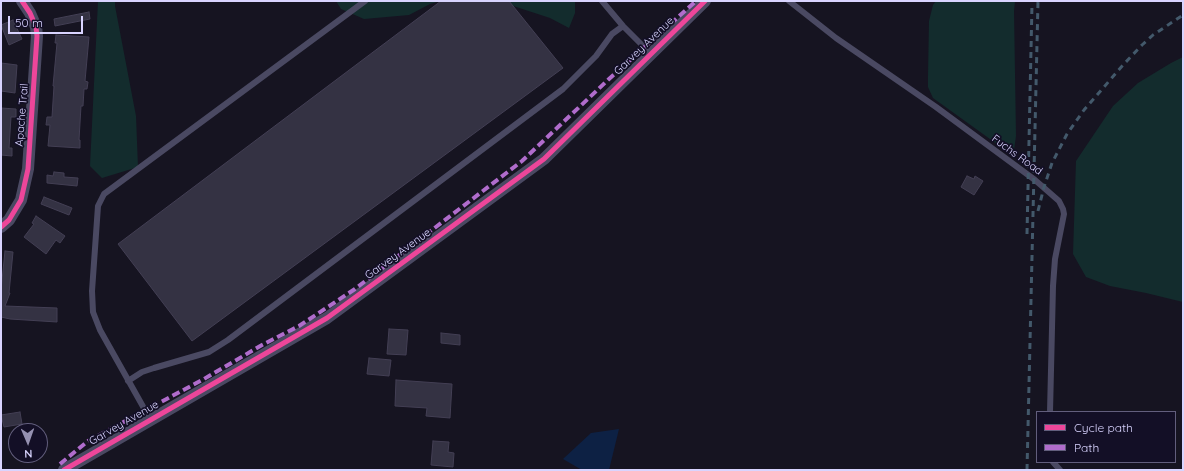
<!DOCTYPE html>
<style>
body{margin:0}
#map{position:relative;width:1184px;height:471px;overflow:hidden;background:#161421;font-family:Quicksand,sans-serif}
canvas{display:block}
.frame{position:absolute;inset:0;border:2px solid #d9d4ff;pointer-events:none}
.legend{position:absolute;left:1036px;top:411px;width:140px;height:52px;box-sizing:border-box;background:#130f26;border:1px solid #625e7d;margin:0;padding:5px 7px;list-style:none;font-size:12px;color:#d9d4ff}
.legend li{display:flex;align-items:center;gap:8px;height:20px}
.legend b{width:20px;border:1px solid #625e7d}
.north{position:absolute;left:8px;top:423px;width:40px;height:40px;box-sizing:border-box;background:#130f26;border:1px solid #625e7d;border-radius:50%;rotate:178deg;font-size:11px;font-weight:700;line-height:16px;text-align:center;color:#d9d4ff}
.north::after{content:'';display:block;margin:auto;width:14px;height:18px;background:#9591b1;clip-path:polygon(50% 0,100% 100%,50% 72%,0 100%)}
.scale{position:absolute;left:8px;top:16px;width:75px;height:18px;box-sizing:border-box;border:2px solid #d9d4ff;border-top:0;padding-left:5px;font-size:12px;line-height:14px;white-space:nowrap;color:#d9d4ff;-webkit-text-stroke:3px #130f26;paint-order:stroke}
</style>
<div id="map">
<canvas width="1184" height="471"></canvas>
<div class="frame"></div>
<ul class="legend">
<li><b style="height:5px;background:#ed469a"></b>Cycle path</li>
<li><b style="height:5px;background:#b06ccc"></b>Path</li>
</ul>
<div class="north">N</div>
<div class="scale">50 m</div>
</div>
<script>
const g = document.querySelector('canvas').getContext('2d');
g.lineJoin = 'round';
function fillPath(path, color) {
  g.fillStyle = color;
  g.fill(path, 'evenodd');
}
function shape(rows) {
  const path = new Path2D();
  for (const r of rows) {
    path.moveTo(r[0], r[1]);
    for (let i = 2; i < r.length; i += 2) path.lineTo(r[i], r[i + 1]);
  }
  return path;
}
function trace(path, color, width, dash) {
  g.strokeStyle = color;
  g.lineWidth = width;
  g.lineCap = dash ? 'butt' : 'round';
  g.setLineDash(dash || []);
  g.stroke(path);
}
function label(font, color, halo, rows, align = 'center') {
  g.font = font + ' Quicksand,sans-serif';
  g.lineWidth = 3.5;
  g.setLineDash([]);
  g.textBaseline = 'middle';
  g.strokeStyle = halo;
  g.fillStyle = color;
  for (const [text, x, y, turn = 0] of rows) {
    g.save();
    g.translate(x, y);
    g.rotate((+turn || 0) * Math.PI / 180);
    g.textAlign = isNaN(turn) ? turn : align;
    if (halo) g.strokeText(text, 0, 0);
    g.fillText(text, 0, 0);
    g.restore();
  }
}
const green = shape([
 [98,1,115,1,115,6,136,116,138,167,102,178,90,166],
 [336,1,440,1,430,4,409,15,364,19,341,9],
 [498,1,575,1,575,13,569,28,550,18],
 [936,1,1015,1,1014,11,1016,136,1014,150,1008,152,933,98,928,87,928,76,929,21,933,5],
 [1183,57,1183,302,1146,293,1110,286,1086,277,1073,254,1076,161,1113,106,1138,83,1171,63]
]);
const water = shape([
 [619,429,609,470,582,470,563,459,591,433]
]);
const building = shape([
 [441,1,509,1,563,68,192,341,118,244,441,1],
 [89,12,90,19,55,26,54,19,89,12],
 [13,20,22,39,9,45,1,25,13,20],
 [56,35,89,37,85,81,88,82,87,89,84,89,83,106,81,106,79,140,80,140,80,148,48,146,50,125,46,125,47,117,52,117,54,86,53,86,57,43,55,43,56,35],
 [1,63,17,65,15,93,1,91,1,63],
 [1,108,16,109,16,117,11,117,9,148,12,148,12,156,1,155,1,108],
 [54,172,64,173,64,177,78,178,77,186,47,183,47,175,53,176,54,172],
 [967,176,974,179,975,176,983,181,974,195,961,187,967,176],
 [44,197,72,208,69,215,41,204,44,197],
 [36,216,65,236,60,243,56,240,46,254,24,237,34,224,32,223,36,216],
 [5,251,13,252,9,293,10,293,5,306,57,308,57,322,10,319,1,317,1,290,5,251],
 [389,329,408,330,406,355,387,354,389,329],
 [441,333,460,335,460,345,441,343,441,333],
 [369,358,391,360,389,376,367,374,369,358],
 [396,380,452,384,450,418,426,416,427,408,395,406,396,380],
 [20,412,22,424,4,427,1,415,20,412],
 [433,441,449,442,448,452,454,453,453,467,431,465,433,441]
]);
const service = shape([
 [602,1,623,26,651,54],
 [789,1,836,38,936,107,1035,180,1059,201,1063,209,1064,214,1055,259,1053,286,1050,412],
 [128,381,142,372,154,368,209,352,228,340,563,89,596,56,612,34,623,26],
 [150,419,100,330,93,312,92,291,98,206,104,194,365,1],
 [1053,462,1060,470]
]);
const minor = shape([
 [1,227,9,220,21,200,28,169,37,36,36,27,30,13,22,1],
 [64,470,327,318,544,159,705,1]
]);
const rail = shape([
 [1038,211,1044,187,1052,163,1067,134,1084,110,1123,65,1142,45,1153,35,1183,15],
 [1027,234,1032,4],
 [1027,470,1038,1]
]);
const quiet = shape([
 [60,464,88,441,204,379,262,345,299,326,355,289,522,161,609,79,696,1]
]);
const cycleway = shape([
 [1,227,9,220,21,200,28,169,37,36,36,27,30,13,22,1],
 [64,470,327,318,544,159,705,1]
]);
const streetNames = [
 ["Garvey Avenue",644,46,-44],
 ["Apache Trail",22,115,-85],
 ["Fuchs Road",1017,155,36],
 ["Garvey Avenue",398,254,-36],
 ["Garvey Avenue",124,423,-30]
];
fillPath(green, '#132c2d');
fillPath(water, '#0d2144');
fillPath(building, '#343243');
trace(building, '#433f54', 1);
trace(service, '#4a4962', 6);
trace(minor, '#4a4962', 12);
trace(rail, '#43596b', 3, [6, 5]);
trace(quiet, '#b06ccc', 4, [8, 4]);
trace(cycleway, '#ed469a', 5);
label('11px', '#d9d4ff', '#130f26', streetNames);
</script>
